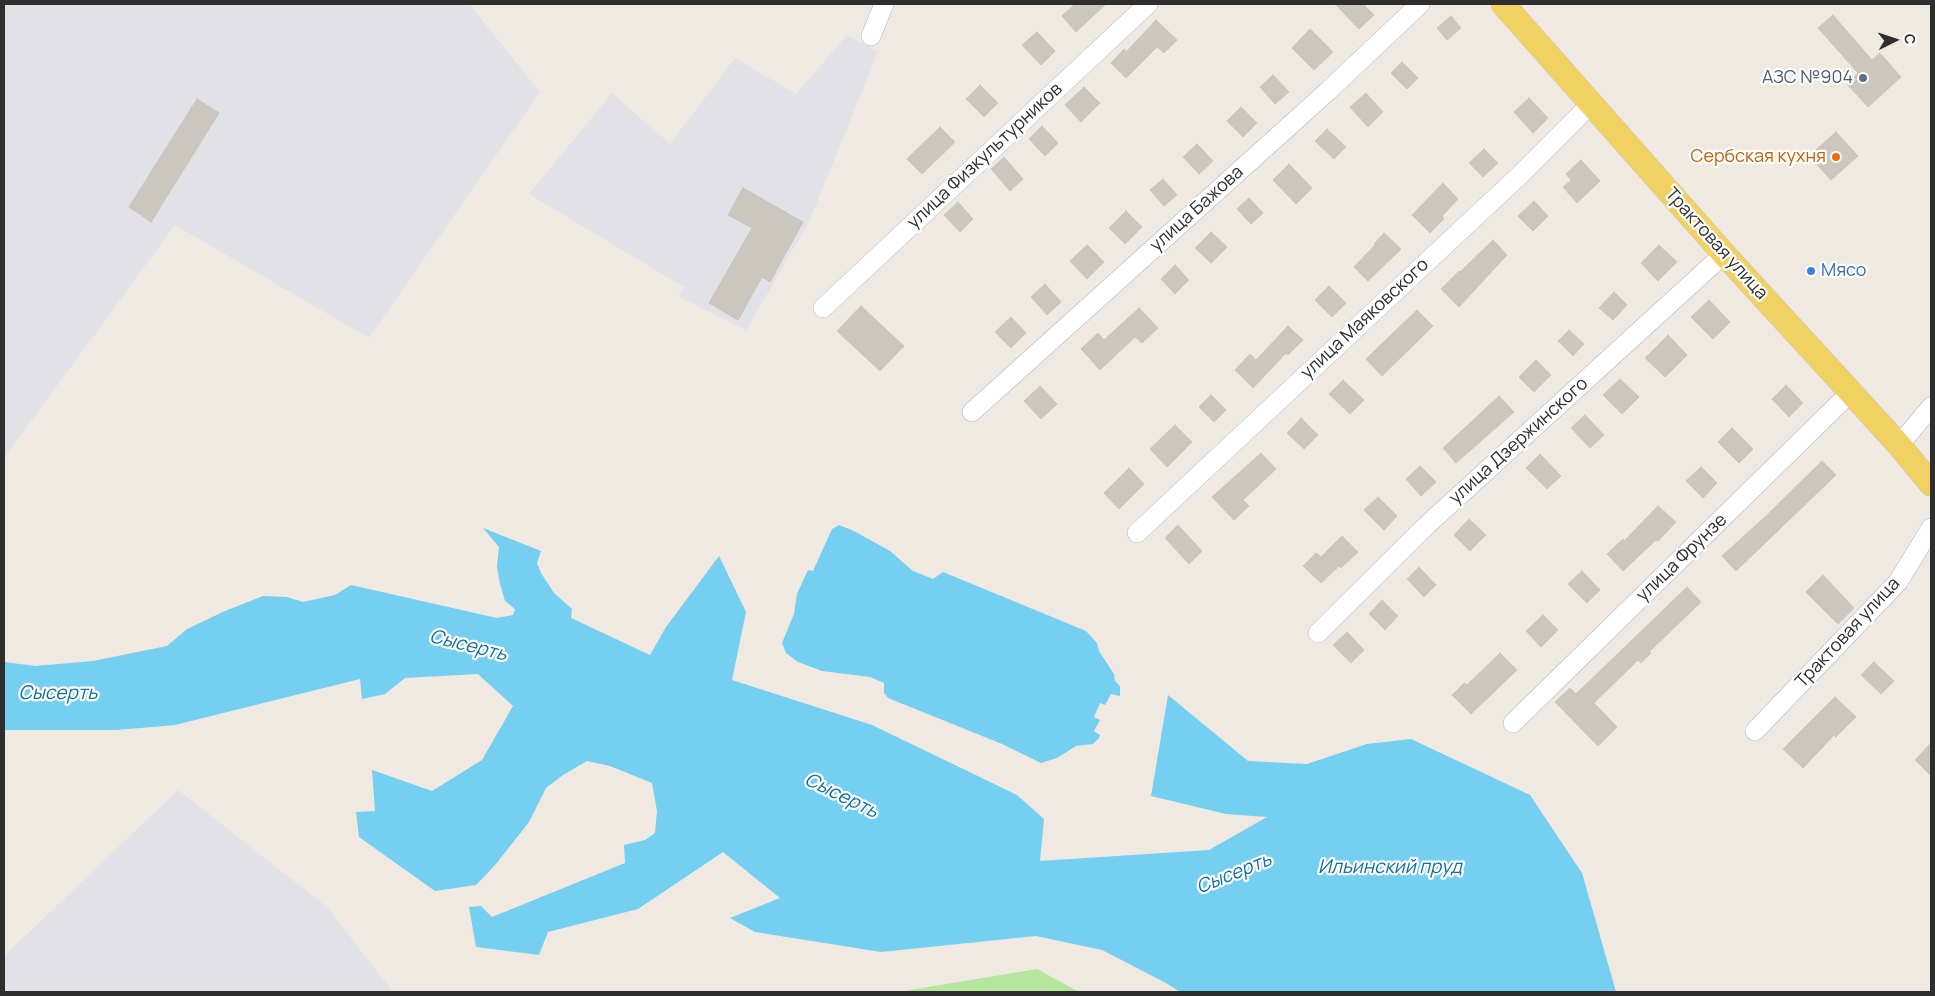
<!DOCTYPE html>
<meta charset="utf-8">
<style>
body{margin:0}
#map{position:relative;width:1935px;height:996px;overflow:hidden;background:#efe9e1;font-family:Manrope,sans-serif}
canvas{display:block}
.frame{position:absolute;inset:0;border:5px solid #2e2e2e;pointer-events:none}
.north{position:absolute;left:1870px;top:15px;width:50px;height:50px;-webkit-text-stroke:4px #fff;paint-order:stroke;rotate:86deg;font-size:14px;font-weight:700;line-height:20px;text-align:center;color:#2e2e2e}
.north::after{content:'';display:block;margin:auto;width:18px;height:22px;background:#2e2e2e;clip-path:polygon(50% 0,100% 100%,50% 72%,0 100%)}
</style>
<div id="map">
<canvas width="1935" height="996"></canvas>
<div class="frame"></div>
<div class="north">С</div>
</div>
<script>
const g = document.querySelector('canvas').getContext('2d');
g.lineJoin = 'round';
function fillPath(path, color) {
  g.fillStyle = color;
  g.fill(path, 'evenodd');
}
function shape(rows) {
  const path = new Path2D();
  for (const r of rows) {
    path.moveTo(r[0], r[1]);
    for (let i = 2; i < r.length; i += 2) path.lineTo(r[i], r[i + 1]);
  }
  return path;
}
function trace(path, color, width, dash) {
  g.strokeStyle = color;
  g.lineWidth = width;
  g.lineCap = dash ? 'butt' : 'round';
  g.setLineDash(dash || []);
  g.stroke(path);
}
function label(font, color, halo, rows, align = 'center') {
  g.font = font + ' Manrope,sans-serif';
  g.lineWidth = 4.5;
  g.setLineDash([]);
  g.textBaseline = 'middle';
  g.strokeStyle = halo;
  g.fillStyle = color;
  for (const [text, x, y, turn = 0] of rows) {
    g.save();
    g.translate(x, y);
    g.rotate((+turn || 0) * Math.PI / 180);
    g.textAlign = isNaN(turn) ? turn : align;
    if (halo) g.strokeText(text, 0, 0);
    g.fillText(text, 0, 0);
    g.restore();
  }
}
const industrial = shape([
 [4,4,469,4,540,92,369,338,175,225,4,458],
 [847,35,878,52,808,224,746,330,678,296,684,287,529,194,612,93,670,144,735,58,796,94],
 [178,790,327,907,393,992,4,992,4,956]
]);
const green = shape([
 [1037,969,1079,992,904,992,910,990]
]);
const water = shape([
 [839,525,854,531,890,551,913,571,933,579,943,572,1086,631,1097,643,1099,651,1114,674,1115,681,1120,686,1120,696,1111,694,1105,705,1100,703,1094,717,1100,720,1094,731,1100,735,1099,738,1093,744,1076,746,1057,758,1041,763,1002,744,888,698,884,693,884,683,870,677,822,671,798,662,786,653,782,643,794,614,797,594,808,570,813,571,832,529],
 [483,528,541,551,537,563,541,573,554,593,572,609,571,618,650,655,666,627,719,556,746,612,732,680,872,725,1017,795,1044,819,1040,861,1209,850,1267,817,1226,814,1151,796,1168,695,1248,761,1307,764,1367,744,1411,739,1530,795,1582,873,1616,992,1180,992,1166,983,1102,950,1036,936,881,952,755,932,730,918,780,898,723,852,638,909,548,932,539,955,476,947,469,907,481,906,492,917,625,863,624,845,645,840,655,833,657,811,652,783,610,766,587,761,563,775,546,788,529,822,496,864,476,885,435,891,359,837,356,812,375,811,372,770,432,791,482,760,513,706,478,674,405,678,385,694,362,699,360,679,175,725,117,730,4,730,4,662,35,666,93,661,167,646,187,629,225,611,263,596,287,597,303,602,335,595,351,585,497,618,513,615,515,609,505,601,500,584,497,567,499,547]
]);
const building = shape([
 [1075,4,1106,4,1076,32,1062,16,1075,4],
 [1335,4,1363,4,1374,15,1359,29,1335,4],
 [1833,15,1872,60,1880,53,1901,77,1868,107,1847,84,1858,73,1818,28,1833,15],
 [1451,16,1461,28,1447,40,1437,28,1451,16],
 [1156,20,1177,40,1164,53,1157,47,1126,78,1111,63,1124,49,1126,52,1156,20],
 [1310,29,1333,52,1314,70,1292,48,1310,29],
 [1037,32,1055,51,1041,65,1022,45,1037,32],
 [1402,62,1418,78,1407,89,1391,73,1402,62],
 [1273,75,1289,92,1275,104,1260,87,1273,75],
 [980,85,998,103,984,117,966,99,980,85],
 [1084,87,1100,103,1081,122,1065,105,1084,87],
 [1366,93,1383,112,1368,127,1350,107,1366,93],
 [1529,98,1548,118,1533,133,1514,112,1529,98],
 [197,99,219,113,151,222,129,207,197,99],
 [1241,107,1257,123,1243,137,1227,121,1241,107],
 [1042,126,1058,143,1045,156,1029,139,1042,126],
 [940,127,955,142,922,174,907,159,940,127],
 [1327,129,1346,147,1334,159,1315,141,1327,129],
 [1836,132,1858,156,1831,180,1809,156,1836,132],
 [1197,144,1213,161,1199,174,1183,157,1197,144],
 [1484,149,1498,163,1483,177,1469,163,1484,149],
 [1004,157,1023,179,1010,191,991,169,1004,157],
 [1581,160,1600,181,1577,203,1563,187,1571,180,1566,174,1581,160],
 [1289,164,1312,188,1296,204,1273,180,1289,164],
 [1163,179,1177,195,1164,206,1150,190,1163,179],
 [1443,183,1458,199,1442,216,1444,219,1430,233,1412,215,1443,183],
 [743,188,803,222,770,282,762,277,738,320,709,303,752,228,728,215,743,188],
 [1249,198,1263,213,1251,224,1237,209,1249,198],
 [1534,201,1548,216,1533,231,1518,216,1534,201],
 [958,202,973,219,960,232,944,215,958,202],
 [1126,211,1142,227,1125,244,1109,228,1126,211],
 [1211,232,1227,247,1211,263,1195,248,1211,232],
 [1384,233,1401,249,1368,281,1354,267,1375,245,1374,244,1384,233],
 [1493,240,1507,255,1459,307,1441,289,1459,271,1460,272,1493,240],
 [1087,245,1104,262,1087,279,1070,261,1087,245],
 [1659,245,1677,262,1658,281,1641,263,1659,245],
 [1175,265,1189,280,1175,294,1161,279,1175,265],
 [1045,284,1061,302,1047,315,1031,297,1045,284],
 [1329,286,1346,303,1332,317,1315,300,1329,286],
 [1614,292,1627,305,1613,320,1599,308,1614,292],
 [1709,300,1730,322,1713,339,1691,317,1709,300],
 [861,306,904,346,880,371,837,331,861,306],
 [1139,308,1158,328,1142,343,1135,337,1100,370,1081,349,1098,333,1104,340,1139,308],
 [1417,310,1433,326,1382,376,1366,359,1417,310],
 [1011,317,1026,333,1011,348,995,332,1011,317],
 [1288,326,1303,340,1288,355,1286,353,1253,388,1235,370,1250,354,1256,360,1288,326],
 [1569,330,1584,344,1573,356,1558,341,1569,330],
 [1668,335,1687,355,1665,377,1645,358,1668,335],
 [1536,360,1551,375,1534,392,1519,377,1536,360],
 [1620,379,1639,397,1622,414,1603,395,1620,379],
 [1343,380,1364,400,1350,414,1329,394,1343,380],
 [1786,385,1803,403,1789,417,1772,399,1786,385],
 [1040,386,1057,404,1041,419,1024,401,1040,386],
 [1211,395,1226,410,1214,422,1199,407,1211,395],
 [1499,396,1514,412,1456,463,1443,448,1499,396],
 [1585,415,1604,435,1590,448,1571,428,1585,415],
 [1301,418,1318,435,1304,449,1287,433,1301,418],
 [1175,425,1192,442,1167,467,1150,449,1175,425],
 [1732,428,1753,449,1739,463,1718,442,1732,428],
 [1261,453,1276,469,1243,500,1249,506,1234,520,1212,497,1261,453],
 [1540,454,1561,476,1547,489,1526,468,1540,454],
 [1822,461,1836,475,1736,571,1722,556,1766,516,1822,461],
 [1420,466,1436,482,1421,496,1406,479,1420,466],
 [1701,467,1717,483,1703,498,1686,481,1701,467],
 [1129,468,1144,484,1119,509,1104,493,1129,468],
 [1378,497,1397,516,1384,530,1364,510,1378,497],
 [1658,506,1676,522,1658,541,1656,540,1623,571,1607,554,1623,539,1624,541,1658,506],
 [1469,519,1486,535,1470,551,1454,535,1469,519],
 [1178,525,1202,551,1189,564,1165,538,1178,525],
 [1342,536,1358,552,1341,568,1339,566,1321,583,1303,566,1316,553,1321,557,1342,536],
 [1419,567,1436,585,1424,597,1407,579,1419,567],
 [1582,571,1600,590,1587,603,1568,584,1582,571],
 [1823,575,1854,608,1838,624,1806,592,1823,575],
 [1687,587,1701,602,1649,652,1651,653,1641,663,1638,660,1594,703,1617,727,1598,746,1555,702,1570,688,1576,694,1687,587],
 [1382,600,1398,616,1385,630,1369,614,1382,600],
 [1543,615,1558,630,1541,647,1526,631,1543,615],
 [1347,632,1364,650,1351,663,1333,645,1347,632],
 [1500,653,1517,670,1471,714,1452,695,1464,683,1467,685,1500,653],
 [1874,662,1894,681,1881,694,1861,675,1874,662],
 [1835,697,1856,717,1836,737,1834,735,1803,768,1783,749,1835,697],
 [1931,743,1931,776,1915,760,1931,743]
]);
const minor = shape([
 [871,36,884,4],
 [823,308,1148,4],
 [972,412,1328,91,1420,4],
 [1899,445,1931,407],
 [1137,533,1521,174,1591,104],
 [1318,633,1427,525,1724,254],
 [1513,723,1851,392],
 [1755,731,1898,582,1931,528]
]);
const major = shape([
 [1503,4,1724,254,1899,445,1931,484]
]);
const markers = [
 [1863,78,5,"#5c6f8a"],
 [1836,157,5,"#e8710a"],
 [1811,271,5,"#3f7fe0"]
];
const serviceNames = [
 ["АЗС №904",1853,78]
];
const streetNames = [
 ["улица Физкультурников",985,156,-43],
 ["улица Бажова",1197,209,-42],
 ["Трактовая улица",1716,244,48],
 ["улица Маяковского",1365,319,-43],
 ["улица Дзержинского",1519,441,-42],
 ["улица Фрунзе",1682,558,-44],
 ["Трактовая улица",1848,633,-47]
];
const foodNames = [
 ["Сербская кухня",1826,157]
];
const shopNames = [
 ["Мясо",1821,271]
];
const waterNames = [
 ["Сысерть",468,646,14],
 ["Сысерть",58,694],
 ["Сысерть",841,796,26],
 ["Ильинский пруд",1390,868],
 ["Сысерть",1234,874,-22]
];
fillPath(industrial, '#e3e1e8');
fillPath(green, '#b6e59e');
fillPath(water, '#75cff0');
fillPath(building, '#cbc7bf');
trace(building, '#cbc5ba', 1);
trace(minor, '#b4b7c1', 20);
trace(major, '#c9c9c9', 25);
trace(minor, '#fff', 19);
trace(major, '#f2d163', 24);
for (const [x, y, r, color] of markers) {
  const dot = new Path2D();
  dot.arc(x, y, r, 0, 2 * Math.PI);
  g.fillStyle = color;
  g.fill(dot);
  trace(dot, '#fff', 2);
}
label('18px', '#4e5e75', '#fff', serviceNames, 'right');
label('18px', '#2e2e2e', '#fff', streetNames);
label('18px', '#c56008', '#fff', foodNames, 'right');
label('18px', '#366cbe', '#fff', shopNames, 'left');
label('italic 19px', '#0d6fa3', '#fff', waterNames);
</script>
